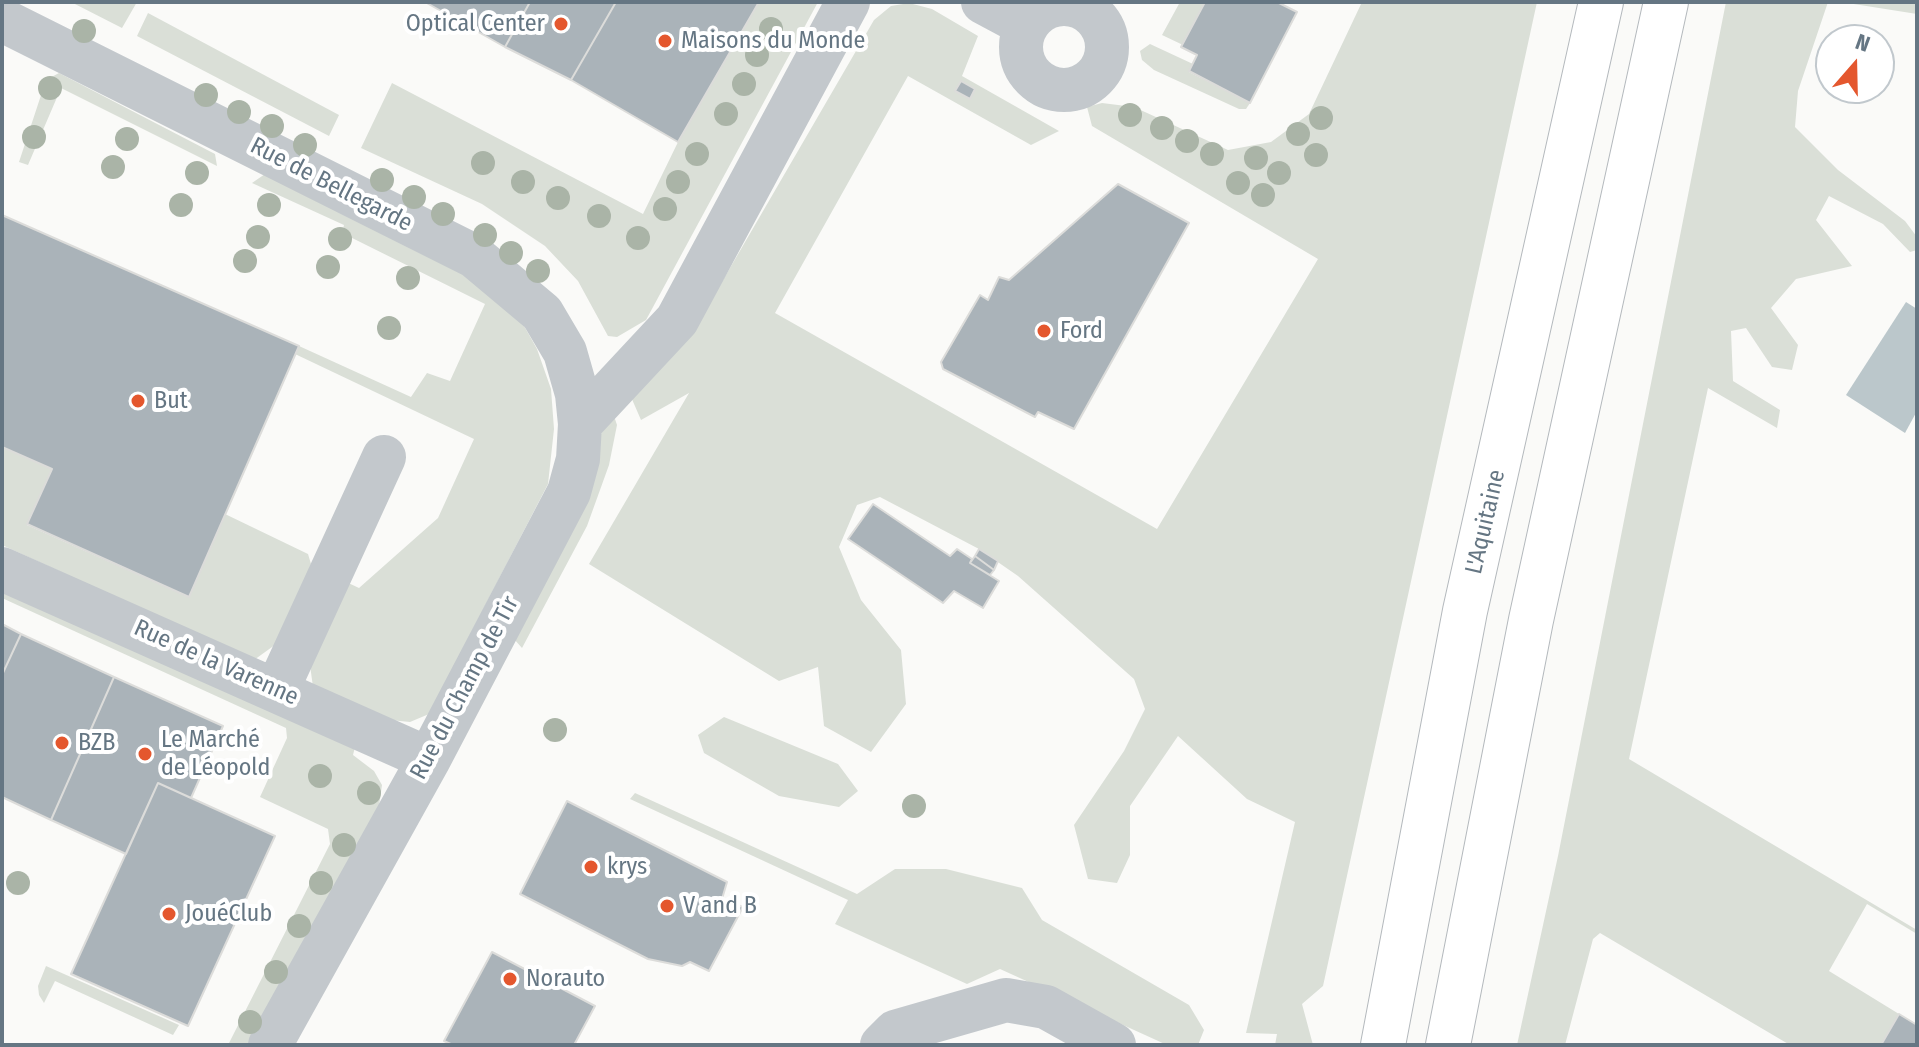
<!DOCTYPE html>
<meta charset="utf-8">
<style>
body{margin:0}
#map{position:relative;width:1919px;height:1047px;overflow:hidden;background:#fafaf8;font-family:"Fira Sans Condensed",sans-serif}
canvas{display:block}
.frame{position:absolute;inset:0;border:4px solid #657683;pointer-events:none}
.north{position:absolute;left:1815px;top:24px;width:80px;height:80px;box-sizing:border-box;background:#fff;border:2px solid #c1c8cd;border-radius:50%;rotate:20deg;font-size:22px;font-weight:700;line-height:32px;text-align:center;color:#657683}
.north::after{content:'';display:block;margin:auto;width:28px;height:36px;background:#e4572e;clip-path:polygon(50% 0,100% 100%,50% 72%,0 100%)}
</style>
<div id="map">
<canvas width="1919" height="1047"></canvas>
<div class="frame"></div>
<div class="north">N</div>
</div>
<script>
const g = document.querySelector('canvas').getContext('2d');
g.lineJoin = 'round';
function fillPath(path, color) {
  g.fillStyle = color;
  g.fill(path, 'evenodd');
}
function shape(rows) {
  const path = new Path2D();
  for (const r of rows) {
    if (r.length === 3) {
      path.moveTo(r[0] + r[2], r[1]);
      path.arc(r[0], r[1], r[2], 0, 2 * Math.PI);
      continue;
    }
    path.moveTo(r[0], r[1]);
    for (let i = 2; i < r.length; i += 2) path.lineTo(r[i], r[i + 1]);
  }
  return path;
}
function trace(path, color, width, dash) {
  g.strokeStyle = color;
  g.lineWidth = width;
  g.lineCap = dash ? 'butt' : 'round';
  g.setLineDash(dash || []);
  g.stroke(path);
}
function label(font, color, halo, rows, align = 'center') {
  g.font = font + ' "Fira Sans Condensed",sans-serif';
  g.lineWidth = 8;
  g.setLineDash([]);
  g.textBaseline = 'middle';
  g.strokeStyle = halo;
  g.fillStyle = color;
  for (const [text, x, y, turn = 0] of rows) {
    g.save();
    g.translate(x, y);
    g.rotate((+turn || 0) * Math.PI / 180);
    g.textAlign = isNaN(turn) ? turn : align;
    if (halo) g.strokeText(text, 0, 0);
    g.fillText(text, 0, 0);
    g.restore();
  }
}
const green = shape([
 [71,2,137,2,122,28],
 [759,2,818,2,646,320,617,337,608,336,578,281,545,246,482,204,361,148,392,83,643,214,678,142],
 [1180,2,1205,2,1183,45,1162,35],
 [1362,2,1537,2,1323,986,1302,1004,1313,1045,1275,1045,1277,1034,1246,1033,1295,822,1247,799,1178,736,1130,806,1130,855,1117,883,1088,879,1074,825,1124,751,1145,709,1134,679,1018,576,979,549,880,497,857,505,839,547,861,600,901,650,906,704,871,752,824,726,818,667,779,681,589,564,689,393,641,420,628,390,723,280,874,20,891,6,909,3,932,9,978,36,962,76,1059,131,1031,145,908,76,775,313,1157,529,1318,259,1092,126,1087,107,1102,103,1134,107,1228,150,1271,142,1309,114],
 [1726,2,1828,2,1798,91,1795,127,1838,170,1905,221,1917,237,1917,250,1910,252,1883,224,1829,196,1816,220,1852,266,1796,279,1771,308,1798,345,1792,370,1772,367,1746,328,1731,331,1733,381,1780,410,1777,428,1708,388,1629,759,1917,930,1917,934,1867,904,1829,971,1899,1014,1917,1031,1917,1045,1790,1045,1600,933,1593,939,1565,1045,1517,1045,1558,856],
 [1841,2,1917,2,1917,14],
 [148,13,339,115,329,136,137,36],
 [1150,44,1193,64,1189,72,1250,103,1246,109,1239,109,1154,70,1142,60,1140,51],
 [59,73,215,154,217,166,61,88,28,165,19,162,46,80],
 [265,174,477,280,514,308,537,349,551,389,554,429,548,484,429,714,410,722,390,720,313,687,309,658,342,580,359,588,438,518,474,439,295,354,299,346,411,397,427,373,450,381,485,304,342,233,344,225,252,183],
 [612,410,617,425,609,465,587,526,522,648,514,639,592,480,601,434],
 [2,447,52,469,27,525,188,597,225,514,308,554,311,564,279,642,254,660,2,545],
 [2,587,355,747,353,755,374,771,382,785,379,806,250,1045,228,1045,330,844,328,829,260,797,287,738,286,728,2,598],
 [724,717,838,764,858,791,839,807,779,796,704,753,698,735],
 [635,793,857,894,895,869,946,869,1022,888,1042,920,1189,1005,1204,1030,1198,1045,1167,1045,1000,969,967,984,835,924,848,900,630,799],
 [46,966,179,1025,173,1035,55,981,44,1003,39,995,38,986]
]);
const water = shape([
 [1906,302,1917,309,1917,411,1905,433,1846,395]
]);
const building = shape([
 [425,2,530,2,505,47,425,2],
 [530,2,616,2,571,80,505,47,530,2],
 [616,2,759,2,678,142,571,80,616,2],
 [1205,2,1277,2,1297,12,1250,103,1189,71,1197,55,1181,47,1205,2],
 [961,81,975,89,970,99,955,91,961,81],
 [1118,184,1189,223,1074,429,1038,412,1035,417,943,369,941,362,980,295,988,300,999,277,1009,280,1118,184],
 [2,215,299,346,189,597,27,524,52,469,2,447,2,215],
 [873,504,950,556,957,549,972,559,970,563,999,581,983,608,954,591,943,603,848,539,873,504],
 [979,549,998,561,994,570,975,556,979,549],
 [975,556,994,570,990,575,970,563,975,556],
 [2,624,21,634,2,675,2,624],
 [21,634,114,677,51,820,2,797,2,675,21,634],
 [114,677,223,726,191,798,158,783,126,854,51,820,114,677],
 [158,783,275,836,188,1026,71,974,158,783],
 [567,801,727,882,722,899,743,907,709,971,690,962,682,966,648,959,520,894,567,801],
 [492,952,595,1006,574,1045,453,1045,444,1041,492,952],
 [1899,1014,1917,1025,1917,1045,1881,1045,1899,1014]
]);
const minor = shape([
 [983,2,1026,25],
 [1064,47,43],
 [2,20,474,256,542,313,565,352,577,394,580,424,578,459,569,492,429,759,270,1045],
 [580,424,677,320,848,2],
 [2,569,429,759],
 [277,690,384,457],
 [882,1045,895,1032,1006,1000,1046,1007,1114,1045]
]);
const highway = shape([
 [1383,1045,1465,611,1601,2],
 [1448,1045,1531,620,1666,2]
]);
const trees = [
 [771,29],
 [84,31],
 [757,55],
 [744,84],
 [50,88],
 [206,95],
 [239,112],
 [726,114],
 [1130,115],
 [1321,118],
 [272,126],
 [1162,128],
 [1298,134],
 [34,137],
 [127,139],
 [1187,141],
 [305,145],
 [697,154],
 [1212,154],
 [1316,155],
 [1256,158],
 [483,163],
 [113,167],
 [197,173],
 [1279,173],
 [382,180],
 [523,182],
 [678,182],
 [1238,183],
 [1263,195],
 [414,197],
 [558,198],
 [181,205],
 [269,205],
 [665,209],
 [443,214],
 [599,216],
 [485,235],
 [258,237],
 [638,238],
 [340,239],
 [511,253],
 [245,261],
 [328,267],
 [538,271],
 [408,278],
 [389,328],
 [555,730],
 [320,776],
 [369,793],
 [914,806],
 [344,845],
 [18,883],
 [321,883],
 [299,926],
 [276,972],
 [250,1022]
];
const markers = [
 [561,24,8,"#e4572e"],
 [665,41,8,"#e4572e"],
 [1044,331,8,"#e4572e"],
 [138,401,8,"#e4572e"],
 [62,743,8,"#e4572e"],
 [145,754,8,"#e4572e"],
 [591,867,8,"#e4572e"],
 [667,906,8,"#e4572e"],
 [169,914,8,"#e4572e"],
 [510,979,8,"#e4572e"]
];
const poiNames = [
 ["Optical Center",545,24,"right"],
 ["Maisons du Monde",681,41],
 ["Ford",1060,331],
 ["But",154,401],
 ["Le Marché",161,740],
 ["de Léopold",161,768],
 ["BZB",78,743],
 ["krys",607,867],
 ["V and B",683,906],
 ["JouéClub",185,914],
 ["Norauto",526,979]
];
const streetNames = [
 ["Rue de Bellegarde",331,185,27],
 ["L'Aquitaine",1486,522,-77],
 ["Rue de la Varenne",216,663,24],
 ["Rue du Champ de Tir",465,688,-62]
];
fillPath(green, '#dadfd7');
fillPath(water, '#bbc7cb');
fillPath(building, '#aab3b9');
trace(building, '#dcdcda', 2);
trace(highway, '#b4b9bd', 46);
trace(minor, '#c3c8cc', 44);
trace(highway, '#fff', 44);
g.fillStyle = '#aab4a7';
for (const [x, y] of trees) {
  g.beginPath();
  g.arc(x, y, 12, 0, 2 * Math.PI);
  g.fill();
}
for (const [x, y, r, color] of markers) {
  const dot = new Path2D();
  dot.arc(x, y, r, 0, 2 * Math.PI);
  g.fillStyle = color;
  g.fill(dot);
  trace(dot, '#fff', 3);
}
label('24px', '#657683', '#fff', poiNames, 'left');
label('24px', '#657683', '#fff', streetNames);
</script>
